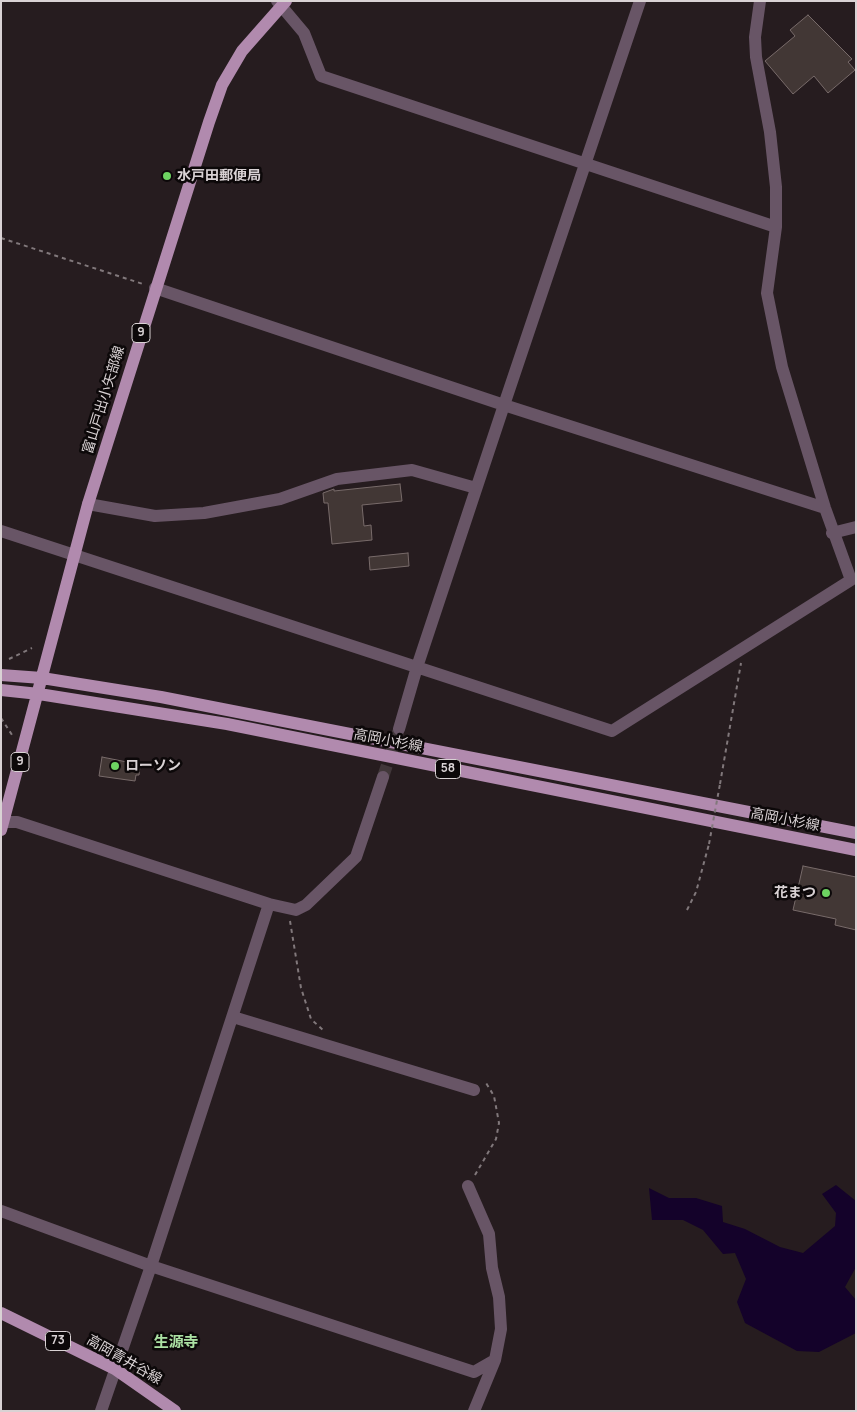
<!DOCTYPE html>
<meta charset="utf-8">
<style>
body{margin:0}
#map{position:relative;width:857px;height:1412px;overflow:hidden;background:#261c1f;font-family:Manrope,sans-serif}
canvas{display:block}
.frame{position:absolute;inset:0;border:2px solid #d9d2d4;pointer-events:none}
</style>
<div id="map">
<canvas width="857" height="1412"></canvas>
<div class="frame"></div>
</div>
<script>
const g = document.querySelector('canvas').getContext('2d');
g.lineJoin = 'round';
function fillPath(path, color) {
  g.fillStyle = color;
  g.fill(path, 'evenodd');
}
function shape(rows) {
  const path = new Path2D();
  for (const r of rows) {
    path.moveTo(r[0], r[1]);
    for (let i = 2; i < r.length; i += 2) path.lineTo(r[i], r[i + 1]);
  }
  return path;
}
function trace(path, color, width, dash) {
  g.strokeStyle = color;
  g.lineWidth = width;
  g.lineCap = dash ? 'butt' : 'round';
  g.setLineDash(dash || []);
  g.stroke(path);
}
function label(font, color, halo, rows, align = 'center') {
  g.font = font + ' Manrope,"Noto Sans JP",sans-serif';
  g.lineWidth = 5;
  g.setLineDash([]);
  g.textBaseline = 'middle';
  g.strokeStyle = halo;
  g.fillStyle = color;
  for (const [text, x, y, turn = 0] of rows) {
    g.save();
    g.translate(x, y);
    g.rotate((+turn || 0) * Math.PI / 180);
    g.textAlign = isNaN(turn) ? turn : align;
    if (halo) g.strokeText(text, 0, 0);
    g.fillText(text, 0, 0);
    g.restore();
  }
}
const water = shape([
 [836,1185,856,1201,856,1267,845,1287,856,1300,856,1333,819,1352,797,1351,745,1323,737,1302,746,1279,735,1253,723,1254,703,1230,683,1220,652,1220,649,1188,669,1198,696,1198,722,1206,723,1222,745,1229,780,1247,803,1253,835,1226,836,1213,822,1194]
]);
const building = shape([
 [808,15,852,59,848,62,855,70,828,93,814,76,793,94,765,61,795,36,790,30,808,15],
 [400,484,402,501,362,505,364,526,371,525,372,540,332,544,328,503,324,503,323,493,334,489,334,491,400,484],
 [408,553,409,566,370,570,369,557,408,553],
 [102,757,137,764,137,766,140,766,139,775,136,775,135,781,99,776,102,757],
 [803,866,856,877,856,930,835,925,836,919,793,910,803,866]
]);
const minorTunnel = shape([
 [383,777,399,729]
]);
const path = shape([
 [1,238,143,284],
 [9,659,32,648],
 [1,718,14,738],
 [720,784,741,663],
 [687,910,696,892,709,844],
 [290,921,301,988,311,1019,325,1032],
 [475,1175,496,1139,499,1123,494,1096,486,1083,483,1082]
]);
const minor = shape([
 [277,1,304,33,321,76,776,227],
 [155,288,504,405,825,508],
 [88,504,155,516,204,513,280,499,337,479,412,470,476,488],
 [1,531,612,731,851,580,825,508,782,367,767,293,776,227,776,187,770,132,756,57,755,37,760,1],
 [832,533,856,527],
 [399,729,417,667,504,405,640,1],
 [1,822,17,822,269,904,296,910,306,905,356,857,383,777],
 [233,1017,474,1090],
 [468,1186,489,1234,492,1268,499,1297,501,1329,495,1360,474,1411],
 [1,1211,151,1266,474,1372,495,1360],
 [101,1411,151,1266,269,904]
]);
const major = shape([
 [1,675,42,678,161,697,856,833],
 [1,690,39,694,227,724,856,850],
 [1,830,88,504,209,122,222,85,242,51,286,1],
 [1,1313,115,1369,175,1411]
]);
const pathBridge = shape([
 [709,844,720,784]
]);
const markers = [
 [167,176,5,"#6dd361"],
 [115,766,5,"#6dd361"],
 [826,893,5,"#6dd361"]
];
const shields = [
 [141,333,18],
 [20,762,18],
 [448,769,25],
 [58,1341,25]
];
const shieldNames = [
 ["9",141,333],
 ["9",20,762],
 ["58",448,769],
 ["73",58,1341]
];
const poiNames = [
 ["水戸田郵便局",177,176],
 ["ローソン",125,766],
 ["花まつ",816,893,"right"]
];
const streetNames = [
 ["富山戸出小矢部線",104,400,-73],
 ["高岡小杉線",388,741,11],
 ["高岡小杉線",785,820,11],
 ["高岡青井谷線",124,1360,30]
];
const neighbourhoodNames = [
 ["生源寺",176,1343]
];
fillPath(water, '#14022a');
fillPath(building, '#423735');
trace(building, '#786b6a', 1);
trace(minorTunnel, '#41373a', 12, [12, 6]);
trace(path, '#81787b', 2, [4, 4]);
trace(minor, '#685566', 12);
trace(major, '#b18aae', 12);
trace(pathBridge, '#81787b', 2, [4, 4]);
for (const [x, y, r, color] of markers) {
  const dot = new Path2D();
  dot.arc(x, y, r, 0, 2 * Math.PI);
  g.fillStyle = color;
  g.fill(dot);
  trace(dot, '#0c0809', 2);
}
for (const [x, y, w] of shields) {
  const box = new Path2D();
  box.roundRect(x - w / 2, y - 9.5, w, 19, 4);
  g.fillStyle = '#0c0809';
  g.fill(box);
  trace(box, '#d9d2d4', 1);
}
label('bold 12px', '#d9d2d4', null, shieldNames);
label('bold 14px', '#d9d2d4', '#0c0809', poiNames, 'left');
label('14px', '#d9d2d4', '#0c0809', streetNames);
label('bold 15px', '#abe1a3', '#0c0809', neighbourhoodNames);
</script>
